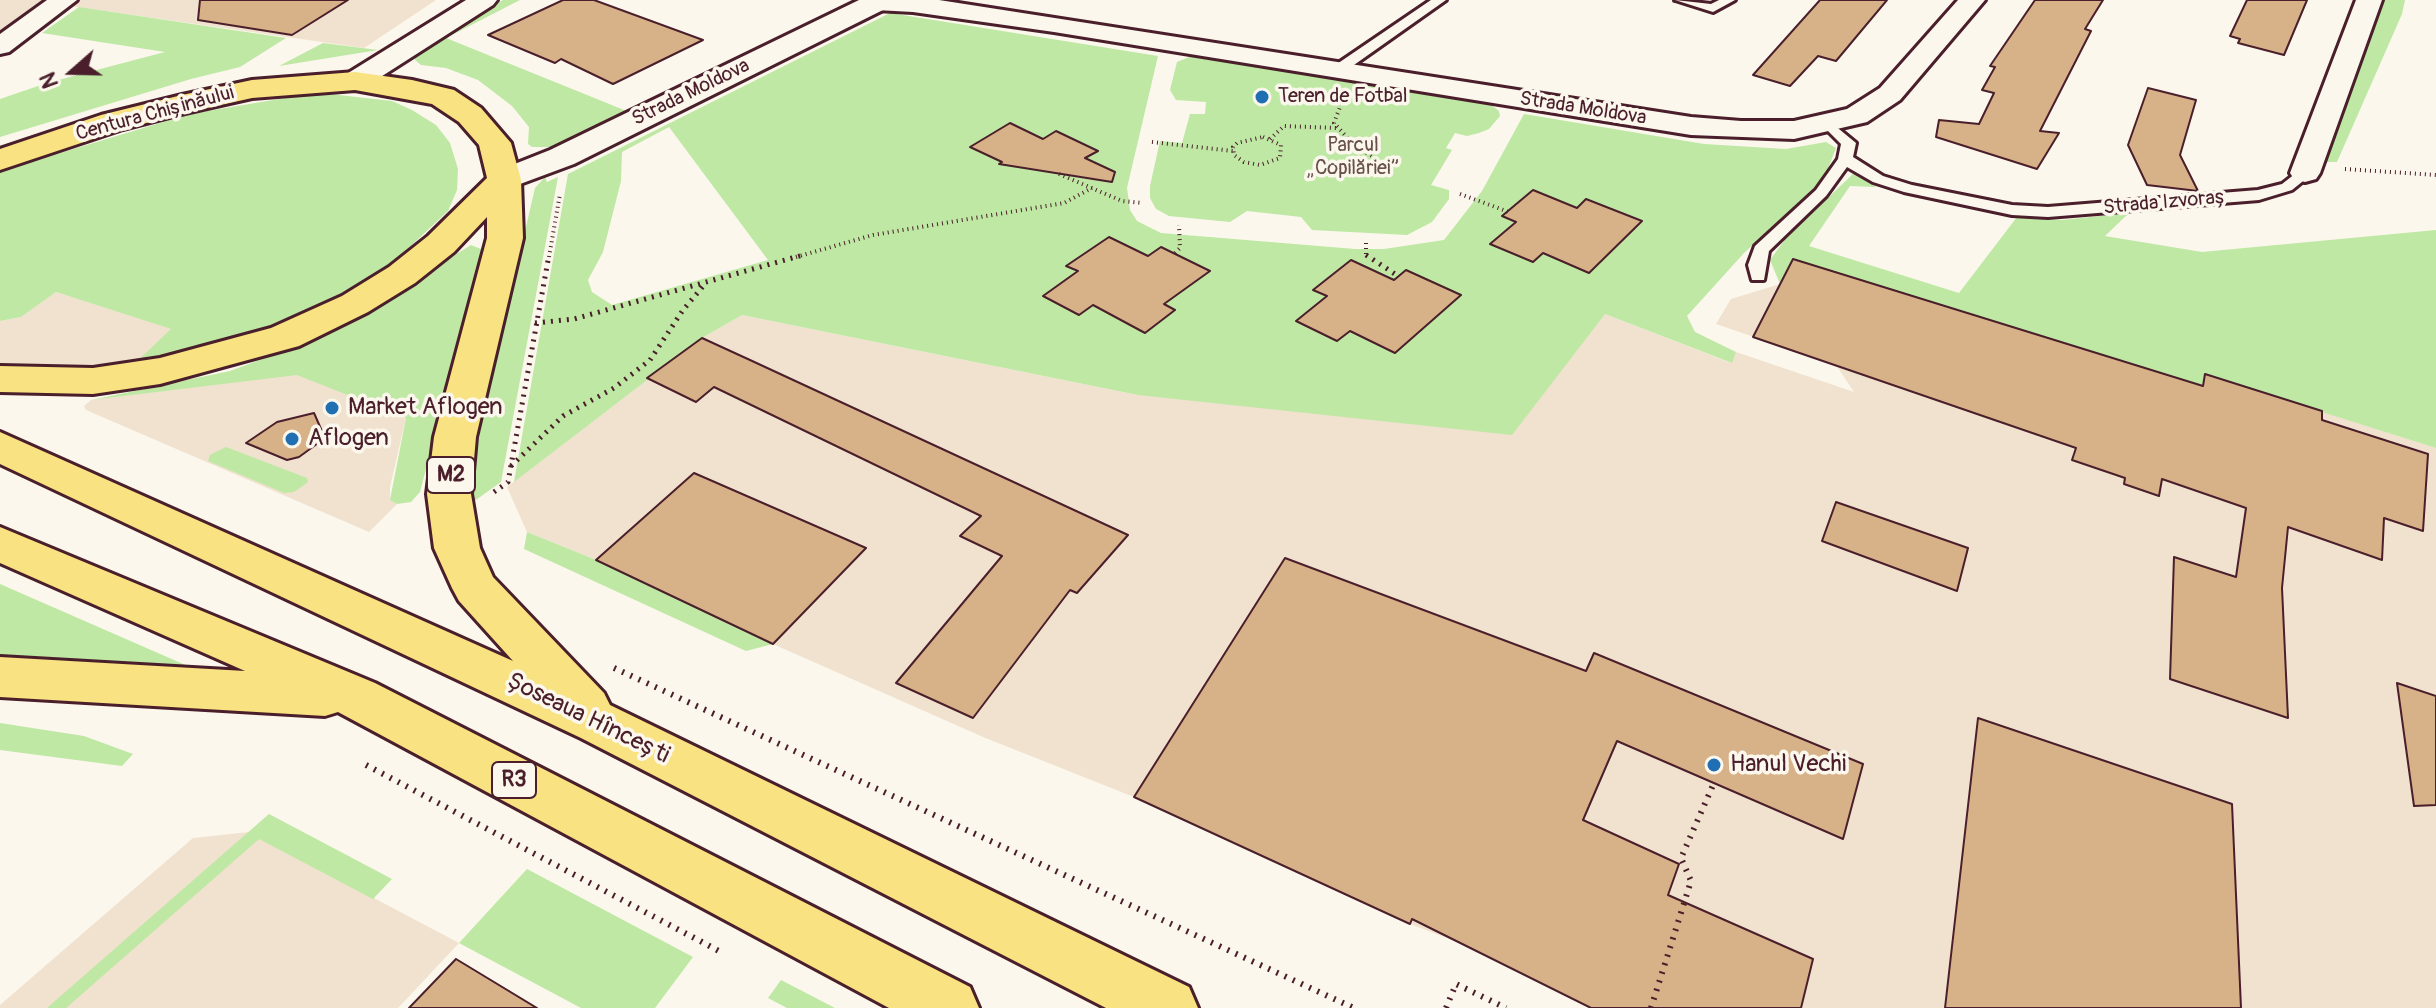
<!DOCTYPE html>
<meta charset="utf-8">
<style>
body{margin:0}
#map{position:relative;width:2436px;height:1008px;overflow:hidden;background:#fbf7ec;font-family:Pangolin,sans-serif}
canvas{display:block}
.north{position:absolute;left:32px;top:32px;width:80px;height:80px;-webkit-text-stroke:6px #fbf7ec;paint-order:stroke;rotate:250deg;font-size:22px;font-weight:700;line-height:32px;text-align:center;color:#4a1f2b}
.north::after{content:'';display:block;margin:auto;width:28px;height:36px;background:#4a1f2b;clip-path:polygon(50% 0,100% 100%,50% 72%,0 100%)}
</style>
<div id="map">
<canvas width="2436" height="1008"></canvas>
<div class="north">N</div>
</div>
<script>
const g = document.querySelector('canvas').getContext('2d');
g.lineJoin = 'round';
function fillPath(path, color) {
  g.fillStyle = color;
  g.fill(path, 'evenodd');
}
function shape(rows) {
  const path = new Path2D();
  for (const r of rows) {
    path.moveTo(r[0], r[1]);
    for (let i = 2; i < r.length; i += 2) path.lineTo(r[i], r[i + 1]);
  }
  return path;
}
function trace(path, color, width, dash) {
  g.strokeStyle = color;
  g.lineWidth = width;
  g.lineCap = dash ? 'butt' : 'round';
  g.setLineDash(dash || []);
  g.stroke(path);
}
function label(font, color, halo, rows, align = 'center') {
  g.font = font + ' Pangolin,sans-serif';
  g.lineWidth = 7;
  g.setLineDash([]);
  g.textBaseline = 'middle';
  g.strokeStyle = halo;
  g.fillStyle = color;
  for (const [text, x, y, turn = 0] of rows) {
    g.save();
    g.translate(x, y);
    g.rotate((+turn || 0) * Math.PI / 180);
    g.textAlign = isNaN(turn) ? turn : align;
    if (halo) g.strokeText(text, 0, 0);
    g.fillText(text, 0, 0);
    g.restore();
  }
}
const built = shape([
 [0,0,47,0,0,33],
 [78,0,436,0,364,48,70,6],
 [1780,284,2203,386,2205,374,2436,448,2436,1008,1591,1008,1460,943,1410,924,1134,797,983,737,773,644,596,560,527,532,507,487,702,338,742,315,1138,395,1605,314,1731,363,1736,352,1854,392,1836,365,1716,324,1731,299],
 [56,292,172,329,132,366,92,372,0,368,0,321,21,317],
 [297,374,406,418,390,487,390,499,397,504,369,532,86,410,84,406,91,400],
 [249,832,459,943,398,1008,0,1008,0,1005,193,838]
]);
const green = shape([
 [503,0,520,0,446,38,629,112,557,147,532,147,528,144,529,127,512,106,478,80,446,68,421,65,415,60,413,54,435,38],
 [2382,0,2405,0,2402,14,2337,162,2322,162],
 [79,7,286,38,240,67,191,79,0,137,0,99,47,83,165,52,42,33],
 [890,13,1158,56,1127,188,1130,210,1137,221,1161,233,1355,249,1384,249,1444,240,1482,191,1524,114,1704,144,1786,149,1826,142,1836,148,1827,171,1812,191,1744,253,1687,316,1695,332,1736,352,1732,363,1605,314,1512,435,1138,395,742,315,702,338,514,482,568,174],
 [669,127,768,260,612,305,592,292,588,280,603,252,621,181,622,152],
 [323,43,378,50,279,66],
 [1194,55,1477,101,1490,104,1499,111,1500,116,1489,129,1479,133,1467,136,1455,133,1446,148,1452,150,1431,185,1449,190,1449,199,1432,222,1407,235,1312,230,1301,217,1247,211,1230,222,1169,216,1156,209,1150,198,1150,186,1160,141,1182,143,1190,114,1205,114,1206,102,1176,100,1170,90,1177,62],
 [330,94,392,101,412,110,436,125,450,143,458,169,457,190,448,211,400,256,353,289,299,318,232,345,132,366,171,329,56,292,21,317,0,321,0,171,190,114,291,97],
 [1855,172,1876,187,1850,186,1809,246,1959,293,2017,217,2062,220,2129,213,2105,236,2202,252,2436,230,2436,448,2205,375,2203,386,1780,284,1770,260,1786,238],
 [545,177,547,182,558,177,501,482,473,502,472,474,489,386,535,188],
 [471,245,481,249,477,274,420,492,411,502,397,504,390,500,406,418,297,375,91,400,230,371,311,341,348,322],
 [226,447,307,478,308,482,294,492,284,493,208,461,210,455],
 [527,532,596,560,773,644,746,651,524,549],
 [0,584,206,674,0,661],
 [0,723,84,736,133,754,122,766,0,750],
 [269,814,392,879,373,899,259,839,66,1008,47,1008],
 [527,869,693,957,655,1008,581,1008,459,943],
 [781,980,835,1008,787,1008,768,998]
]);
const building = shape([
 [200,0,348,0,292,35,198,20,200,0],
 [563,0,594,0,703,40,613,84,561,59,555,63,488,35,563,0],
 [1820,0,1887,0,1836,61,1818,56,1790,86,1753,75,1820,0],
 [2035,0,2103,0,2085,29,2091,31,2040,131,2059,133,2037,169,1936,137,1939,120,1979,124,1994,93,1982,90,1995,67,1990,66,2035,0],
 [2247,0,2307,0,2284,55,2238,43,2240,39,2230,36,2247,0],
 [2148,88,2196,100,2180,155,2198,191,2147,185,2128,145,2148,88],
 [1010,123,1043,139,1056,131,1098,151,1085,158,1115,172,1112,182,999,164,1002,162,970,147,1010,123],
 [1533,190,1577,208,1586,199,1642,221,1589,273,1543,253,1533,262,1490,244,1516,222,1502,216,1533,190],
 [1109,237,1148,256,1161,247,1210,271,1164,304,1175,310,1145,333,1093,305,1079,315,1043,296,1078,271,1066,266,1109,237],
 [1793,259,2203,386,2205,374,2322,411,2322,420,2428,454,2423,531,2384,518,2382,560,2288,527,2282,588,2288,718,2170,679,2174,557,2236,577,2246,508,2162,479,2159,496,2124,484,2125,478,2072,460,2076,448,1753,337,1793,259],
 [1351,260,1394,280,1406,270,1461,295,1395,353,1350,331,1337,341,1296,321,1327,296,1313,290,1351,260],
 [702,338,750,360,1128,535,1077,593,1070,590,973,718,896,683,1002,556,960,536,981,516,714,387,696,402,647,378,702,338],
 [314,413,325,438,299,457,287,460,246,443,277,422,314,413],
 [694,473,866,548,773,644,596,560,694,473],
 [1836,502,1968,548,1957,591,1822,541,1836,502],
 [1285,558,1586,671,1594,653,1863,764,1843,839,1617,741,1583,820,1679,864,1668,895,1813,959,1801,1008,1591,1008,1412,919,1410,924,1134,797,1285,558],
 [2397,683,2436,696,2436,805,2414,806,2397,683],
 [1978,718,2232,804,2241,1008,1945,1008,1978,718],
 [456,959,537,1008,409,1008,456,959]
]);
const pathFar2 = shape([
 [1343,99,1334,123,1356,147,1372,156],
 [1263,137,1281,145,1280,158,1260,165,1244,162,1234,155,1233,147,1237,143,1263,137],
 [1270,139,1284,126,1337,128],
 [1152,142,1233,151],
 [2345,169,2436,175],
 [1059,174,1122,201,1143,203],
 [1460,194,1509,212],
 [1366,243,1366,257],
 [1175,253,1180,248,1179,225],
 [549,257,560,194],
 [796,257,873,235,1064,203,1092,188]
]);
const pathFar1 = shape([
 [1366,255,1398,276],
 [535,323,574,319,803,255],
 [511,466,563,416,614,388,650,360,683,310,705,284],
 [494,492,508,482,549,255]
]);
const path = shape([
 [614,668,1354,1008],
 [366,765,719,951],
 [1446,1008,1456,984,1506,1008],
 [1651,1008,1691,881,1681,858,1714,783]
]);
const lane = shape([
 [1431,0,1446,0,1344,72,1334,72,1334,66,1431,0],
 [1675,0,1711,4,1719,0,1735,0,1713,12,1675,0],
 [1828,120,1856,143,1853,157,1883,176,1912,185,2012,205,2048,207,2258,190,2282,184,2300,170,2310,170,2313,173,2292,190,2259,200,2048,217,2012,215,1904,192,1873,182,1847,167,1826,196,1769,251,1764,280,1752,280,1748,265,1755,246,1816,190,1838,159,1841,144,1821,124,1828,120]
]);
const street = shape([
 [47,0,77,0,9,52,0,54,0,34,47,0],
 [466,0,497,0,493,5,365,87,355,89,345,87,341,81,345,75,466,0],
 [865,0,939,0,1691,117,1741,121,1794,121,1847,109,1880,88,1958,0,1985,0,1900,100,1867,122,1794,139,1691,135,1054,32,913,12,876,10,867,7,865,0],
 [2356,0,2382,0,2320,173,2316,179,2305,182,2294,179,2290,173,2356,0]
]);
const secondary = shape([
 [859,0,895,0,891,6,574,164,504,190,492,187,487,180,492,173,550,150,859,0]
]);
const highway = shape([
 [355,72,412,80,454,90,481,108,511,143,521,180,523,238,476,437,471,494,480,548,493,577,604,693,610,705,1189,987,1198,1008,1106,1008,581,738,0,464,0,432,513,661,459,601,452,588,434,548,427,494,434,437,487,238,487,217,454,252,415,283,368,312,299,346,160,384,93,394,0,392,0,366,93,368,160,358,271,328,342,296,389,267,428,236,487,178,479,145,459,122,432,104,355,90,252,98,185,113,123,129,0,170,0,149,101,115,182,95,252,80,355,72],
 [0,527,375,683,970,987,979,1008,889,1008,338,712,325,716,0,697,0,657,245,671,0,563,0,527]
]);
const markers = [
 [1262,97,8,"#1f6fb2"],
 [332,408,8,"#1f6fb2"],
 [292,439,8,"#1f6fb2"],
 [1714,765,8,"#1f6fb2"]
];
const farStreetnames = [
 ["Strada Moldova",691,93,-26],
 ["Strada Moldova",1583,109,9],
 ["Centura Chișinăului",155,114,-15],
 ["Strada Izvoraș",2165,203,-5]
];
const farPoinames = [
 ["Teren de Fotbal",1278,97]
];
const farParknames = [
 ["Parcul",1353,146],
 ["„Copilăriei”",1353,169]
];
const shields = [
 [451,475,48],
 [514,780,44]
];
const shieldNames = [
 ["M2",451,475],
 ["R3",514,780]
];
const poiNames = [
 ["Market Aflogen",348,408],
 ["Aflogen",308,439],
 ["Hanul Vechi",1730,765]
];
const streetNames = [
 ["Șoseaua Hîncești",588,719,26]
];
fillPath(built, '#f0e2ce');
fillPath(green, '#bee8a4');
fillPath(building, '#d7b289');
trace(building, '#4a1f2b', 2);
trace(lane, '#4a1f2b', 6);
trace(street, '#4a1f2b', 6);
trace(secondary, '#4a1f2b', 6);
trace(highway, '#4a1f2b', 6);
trace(pathFar2, '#4a1f2b', 4, [1, 4]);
trace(pathFar1, '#4a1f2b', 5, [2, 6]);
trace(path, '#4a1f2b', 6, [2, 7]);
fillPath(lane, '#fbf7ec');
fillPath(street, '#fbf7ec');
fillPath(secondary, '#fbf7ec');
fillPath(highway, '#f8e281');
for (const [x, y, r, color] of markers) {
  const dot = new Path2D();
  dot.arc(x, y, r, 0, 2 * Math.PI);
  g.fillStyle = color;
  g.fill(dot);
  trace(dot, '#fbf7ec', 3);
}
label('20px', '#4a1f2b', '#fbf7ec', farStreetnames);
label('20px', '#4a1f2b', '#fbf7ec', farPoinames, 'left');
label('20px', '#675149', '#fbf7ec', farParknames);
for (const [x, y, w] of shields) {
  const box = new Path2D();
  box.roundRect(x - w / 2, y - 18, w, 36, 6);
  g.fillStyle = '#fbf7ec';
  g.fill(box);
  trace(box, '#4a1f2b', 2);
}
label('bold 22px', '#4a1f2b', null, shieldNames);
label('24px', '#4a1f2b', '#fbf7ec', poiNames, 'left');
label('24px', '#4a1f2b', '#fbf7ec', streetNames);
</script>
